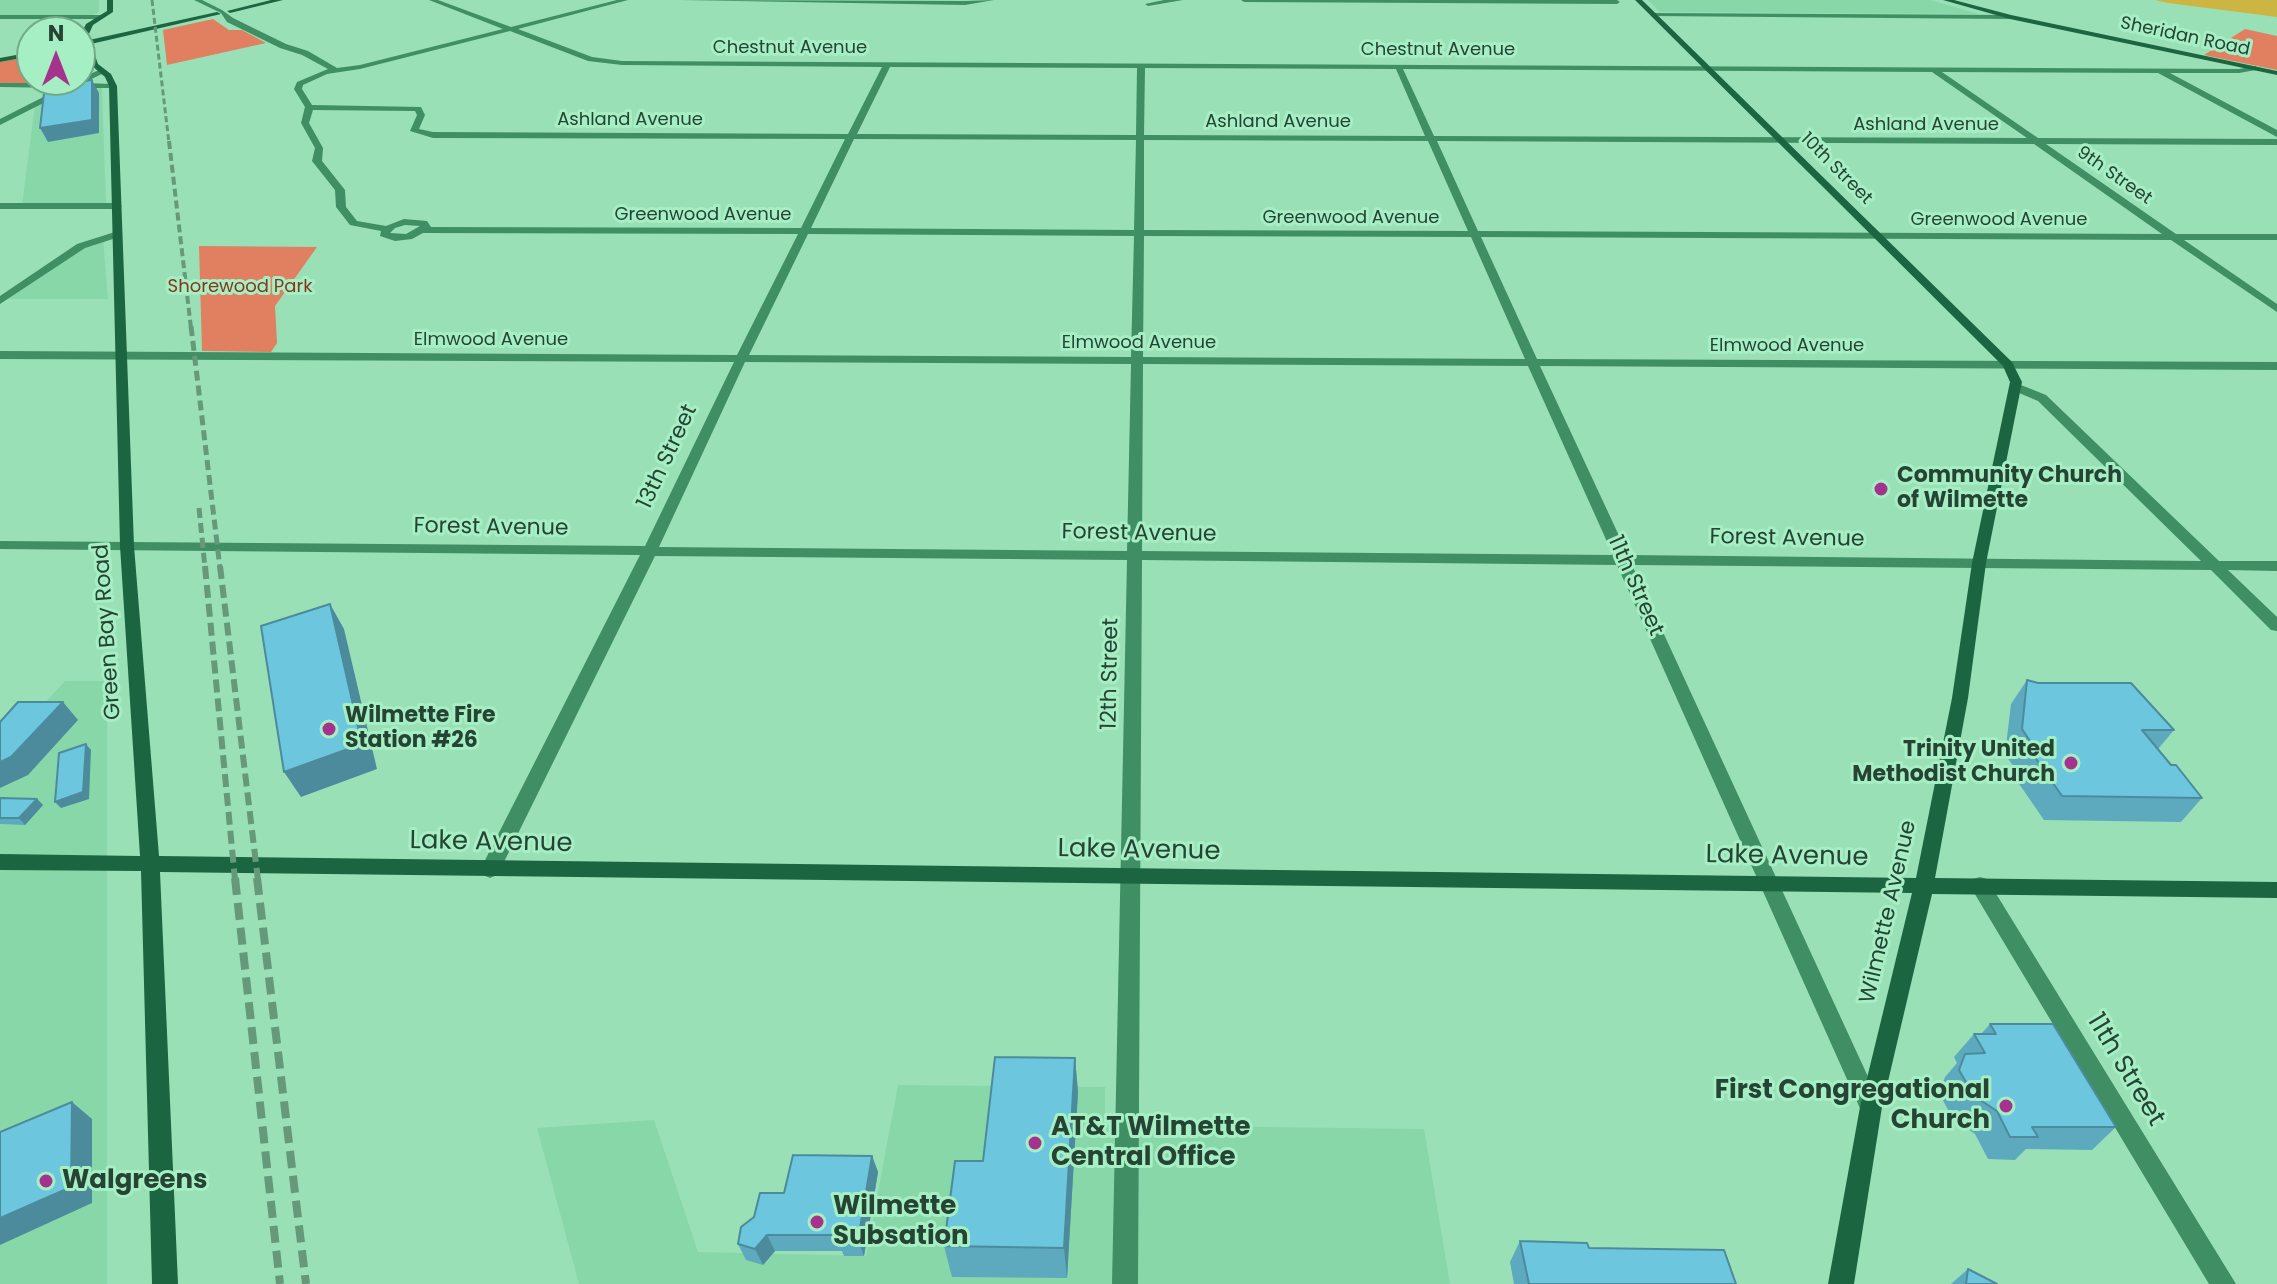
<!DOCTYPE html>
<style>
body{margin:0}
#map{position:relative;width:2277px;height:1284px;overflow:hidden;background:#9ae0b6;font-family:Poppins,sans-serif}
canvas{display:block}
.north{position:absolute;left:16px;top:16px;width:80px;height:80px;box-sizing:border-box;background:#a6eec3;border:2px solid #73aa89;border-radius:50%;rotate:0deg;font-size:22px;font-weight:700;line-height:32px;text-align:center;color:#264433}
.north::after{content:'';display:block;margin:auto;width:28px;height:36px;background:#a5328d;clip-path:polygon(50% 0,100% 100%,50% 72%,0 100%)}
</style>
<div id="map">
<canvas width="2277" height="1284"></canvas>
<div class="north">N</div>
</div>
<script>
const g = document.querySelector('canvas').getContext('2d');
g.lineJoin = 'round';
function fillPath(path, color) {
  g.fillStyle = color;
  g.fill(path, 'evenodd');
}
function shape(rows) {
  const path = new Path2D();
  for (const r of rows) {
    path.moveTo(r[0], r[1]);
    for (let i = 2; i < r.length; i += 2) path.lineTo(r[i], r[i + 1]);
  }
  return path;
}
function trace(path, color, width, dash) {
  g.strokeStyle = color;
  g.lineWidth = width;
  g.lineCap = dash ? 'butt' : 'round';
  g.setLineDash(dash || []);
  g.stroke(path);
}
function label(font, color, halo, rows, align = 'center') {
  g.font = font + ' Poppins,sans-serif';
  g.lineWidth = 6;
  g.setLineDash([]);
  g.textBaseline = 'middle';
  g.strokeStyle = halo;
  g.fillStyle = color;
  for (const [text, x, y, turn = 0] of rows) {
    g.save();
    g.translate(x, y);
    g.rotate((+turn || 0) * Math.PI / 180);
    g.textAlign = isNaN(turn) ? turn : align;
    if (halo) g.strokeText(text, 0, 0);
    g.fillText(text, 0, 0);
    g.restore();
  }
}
const built = shape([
 [0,0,99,0,99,12,89,17,0,16],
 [1648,0,1930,0,1979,14,1660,12],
 [70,87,102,88,106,205,22,205,35,105],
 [103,239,108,299,6,299,84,246],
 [65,681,107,681,107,1284,0,1284,0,752],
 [898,1085,1105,1087,1105,1125,1424,1129,1450,1284,579,1284,537,1128,654,1120,698,1252,866,1256]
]);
const green = shape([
 [213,19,229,30,242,30,266,43,167,65,163,30],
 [2245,29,2277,36,2277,70,2204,55],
 [32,56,32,80,75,80,59,83,0,83,0,62],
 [199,246,317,247,275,306,277,343,271,352,202,351]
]);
const water = shape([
 [2155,0,2277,0,2277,17,2168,3]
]);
const street = shape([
 [194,0,202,0,222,10,233,18,286,44,308,51,337,68,360,65,503,29,429,0,438,0,511,27,617,0,628,0,518,29,592,57,622,61,2239,69,2256,66,2256,70,2239,73,2170,73,2277,130,2277,137,2158,73,1942,72,2038,138,2277,139,2277,145,2046,144,2176,234,2277,234,2277,240,2184,240,2277,304,2277,312,2171,240,1481,237,1537,359,2277,362,2277,370,1540,366,1628,555,2201,561,2038,401,2012,390,2010,387,2016,383,2046,395,2219,561,2277,561,2277,571,2228,570,2277,617,2277,631,2271,630,2211,570,1632,565,1882,1107,1879,1115,1871,1118,1863,1115,1617,565,1142,560,1138,1284,1112,1284,1127,560,655,556,500,870,497,875,490,878,483,875,480,870,640,555,0,549,0,541,645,546,734,362,0,359,0,351,737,355,798,234,423,233,412,239,395,241,380,236,381,231,350,225,336,207,335,190,312,161,315,148,301,123,305,107,294,89,297,82,328,69,302,55,280,48,227,22,221,13,194,0],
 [510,31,588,61,622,65,882,67,848,134,433,132,419,129,425,115,421,107,312,105,302,89,303,85,327,74,360,69,510,31],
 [890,67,1137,68,1136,135,857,134,890,67],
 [1145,68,1396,69,1425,136,1144,135,1145,68],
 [1403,69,1932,72,2027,138,1434,136,1403,69],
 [313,110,415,111,417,115,410,131,433,138,845,139,801,228,431,227,427,221,404,219,386,226,357,221,346,207,345,190,322,161,323,148,309,123,313,110],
 [854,139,1136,140,1134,230,811,228,854,139],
 [1144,140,1428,141,1468,231,1144,230,1144,140],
 [1437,141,2034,144,2162,234,1478,231,1437,141],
 [405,225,420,226,406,234,390,233,395,228,405,225],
 [808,234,1134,236,1131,357,749,355,808,234],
 [1144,236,1471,237,1525,359,1143,357,1144,236],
 [745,362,1131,364,1127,551,659,547,745,362],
 [1143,364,1528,366,1613,555,1142,551,1143,364],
 [679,0,965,1,994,0,965,5,679,0],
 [1164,0,1183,0,1148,6,1145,4,1164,0],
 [1241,0,1617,0,1620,2,1617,4,1244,2,1241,0],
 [1653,13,2010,15,2014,17,2010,19,1651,16,1653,13],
 [0,15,101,15,105,17,101,19,0,19,0,15],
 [101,69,104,73,83,83,113,84,116,88,73,88,0,125,0,119,61,88,0,87,0,83,71,83,101,69],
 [0,203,117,203,122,206,117,209,0,209,0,203],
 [118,231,122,232,122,236,85,248,0,304,0,296,77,244,118,231],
 [1980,877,1987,879,2236,1284,2209,1284,1973,891,1970,885,1973,879,1980,877]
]);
const secondary = shape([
 [107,0,113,0,113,12,93,25,88,36,89,40,217,12,221,14,91,44,98,64,111,74,117,86,134,546,159,856,1916,878,1952,698,1972,563,2010,382,2003,366,1635,0,1642,0,2012,362,2022,382,1986,563,1968,698,1935,878,2277,882,2277,898,1932,894,1882,1107,1854,1284,1828,1284,1860,1107,1912,893,160,872,178,1284,152,1284,141,871,0,870,0,854,140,856,120,546,109,86,105,77,91,65,84,45,80,46,82,41,80,36,86,24,107,11,107,0],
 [271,0,283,0,230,13,227,11,271,0],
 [1943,0,1954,0,2011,15,2277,71,2277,75,2010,19,1943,0],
 [32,52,32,56,0,62,0,58,32,52]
]);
const railFar4 = shape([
 [152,0,169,143]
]);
const railFar3 = shape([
 [169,141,191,328]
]);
const railFar2 = shape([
 [191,326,220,568],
 [199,508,205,568]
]);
const railFar1 = shape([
 [205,566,235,880],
 [220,566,258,880]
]);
const rail = shape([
 [235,878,280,1284],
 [257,878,306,1284]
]);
const wall = shape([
 [2027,680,2174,730,2158,749,2171,765,2202,798,2181,822,2044,820,2015,778,2018,773,2005,754,2011,704],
 [0,798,37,799,43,805,25,825,0,824],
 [1990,1024,2116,1127,2092,1150,2026,1149,2015,1160,1988,1159,1975,1134,1953,1119,1939,1093,1945,1077,1957,1063,1954,1057,1974,1034,1981,1034],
 [1075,1058,1078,1092,1067,1278,952,1277,944,1246,983,1161],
 [872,1156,878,1172,864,1256,844,1256,842,1251,775,1251,763,1265,746,1260,738,1244,754,1217,784,1193],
 [1520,1241,1589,1248,1736,1284,1514,1284,1510,1262],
 [1968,1269,1997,1284,1951,1284]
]);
const shadedWall = shape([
 [92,80,99,93,99,133,48,142,40,128],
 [330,604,344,629,377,769,301,797,284,772],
 [63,702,78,720,28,775,0,788,0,762],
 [86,744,91,750,89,799,61,808,55,802],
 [37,799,43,805,25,825,19,818],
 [1075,1058,1078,1092,1067,1278,1064,1248],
 [72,1102,92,1119,92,1203,0,1245,0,1218],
 [872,1156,878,1172,864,1256,858,1240],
 [767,1235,775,1251,763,1265,755,1249]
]);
const building = shape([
 [92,80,92,120,40,128,44,93,58,91,58,87,64,84,92,80],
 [330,604,362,744,284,772,261,626,330,604],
 [2027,680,2038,683,2131,683,2174,730,2142,730,2171,765,2176,765,2202,798,2062,796,2032,753,2038,753,2022,729,2027,680],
 [18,702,63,702,11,757,0,762,0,722,18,702],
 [86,744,83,792,55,802,59,753,86,744],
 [0,798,37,799,19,818,0,818,0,798],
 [1990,1024,2053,1024,2116,1127,2032,1127,2038,1137,2010,1137,1997,1111,1974,1096,1959,1070,1965,1054,1985,1053,1974,1034,1996,1034,1990,1024],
 [995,1057,1075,1058,1064,1248,944,1246,955,1161,983,1161,995,1057],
 [72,1102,71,1187,0,1218,0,1132,72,1102],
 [793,1155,872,1156,858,1240,838,1240,838,1235,767,1235,755,1249,738,1244,741,1227,754,1217,760,1193,784,1193,793,1155],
 [1520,1241,1587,1243,1589,1248,1724,1250,1736,1284,1529,1284,1520,1241],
 [1968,1269,1997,1284,1966,1284,1968,1269]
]);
const markers = [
 [1881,489,8,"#a5328d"],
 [329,729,8,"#a5328d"],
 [2071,763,8,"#a5328d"],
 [2006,1106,8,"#a5328d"],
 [1035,1143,8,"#a5328d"],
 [46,1181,8,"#a5328d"],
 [817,1222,8,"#a5328d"]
];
const farStreetnames = [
 ["Sheridan Road",2185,37,12],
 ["Chestnut Avenue",790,48],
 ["Chestnut Avenue",1438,50],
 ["Ashland Avenue",630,120],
 ["Ashland Avenue",1278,122],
 ["Ashland Avenue",1926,125],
 ["10th Street",1836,169,45],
 ["9th Street",2114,176,35],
 ["Greenwood Avenue",703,215],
 ["Greenwood Avenue",1351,218],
 ["Greenwood Avenue",1999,220],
 ["Elmwood Avenue",491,340],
 ["Elmwood Avenue",1139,343],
 ["Elmwood Avenue",1787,346]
];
const farParknames = [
 ["Shorewood Park",240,287]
];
const streetNames = [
 ["13th Street",668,457,-65],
 ["Forest Avenue",491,528,1],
 ["Forest Avenue",1139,534,1],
 ["Forest Avenue",1787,539,1],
 ["11th Street",1635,586,66],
 ["Green Bay Road",108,632,-94],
 ["12th Street",1111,674,-89],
 ["Wilmette Avenue",1889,912,-77]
];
const poiNames = [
 ["Community Church",1897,476],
 ["of Wilmette",1897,501],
 ["Wilmette Fire",345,716],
 ["Station #26",345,741],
 ["Trinity United",2055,750,"right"],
 ["Methodist Church",2055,775,"right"]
];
const nearStreetnames = [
 ["Lake Avenue",491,843,1],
 ["Lake Avenue",1139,851,1],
 ["Lake Avenue",1787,857,1],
 ["11th Street",2125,1070,59]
];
const nearPoinames = [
 ["First Congregational",1990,1091,"right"],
 ["Church",1990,1121,"right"],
 ["AT&T Wilmette",1051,1128],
 ["Central Office",1051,1158],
 ["Walgreens",62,1181],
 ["Wilmette",833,1207],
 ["Subsation",833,1237]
];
fillPath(built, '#88d7a8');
fillPath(green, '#e17f61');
fillPath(water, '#cdb543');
fillPath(street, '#408e64');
fillPath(secondary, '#1c6541');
trace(railFar4, '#65997a', 3, [6, 3]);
trace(railFar3, '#65997a', 4, [8, 4]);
trace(railFar2, '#65997a', 5, [10, 5]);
trace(railFar1, '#65997a', 6, [13, 6]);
trace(rail, '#65997a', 8, [17, 8]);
fillPath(wall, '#5daabf');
fillPath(shadedWall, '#4c8b9b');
fillPath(building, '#6cc6de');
trace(building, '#4c8b9b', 2);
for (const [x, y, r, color] of markers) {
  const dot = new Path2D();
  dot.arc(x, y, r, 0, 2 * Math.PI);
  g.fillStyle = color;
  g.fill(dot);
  trace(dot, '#a6eec3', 3);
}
label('18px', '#264433', '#a6eec3', farStreetnames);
label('18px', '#87361d', '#a6eec3', farParknames);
label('22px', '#264433', '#a6eec3', streetNames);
label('bold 22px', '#264433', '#a6eec3', poiNames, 'left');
label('26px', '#264433', '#a6eec3', nearStreetnames);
label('bold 26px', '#264433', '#a6eec3', nearPoinames, 'left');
</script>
